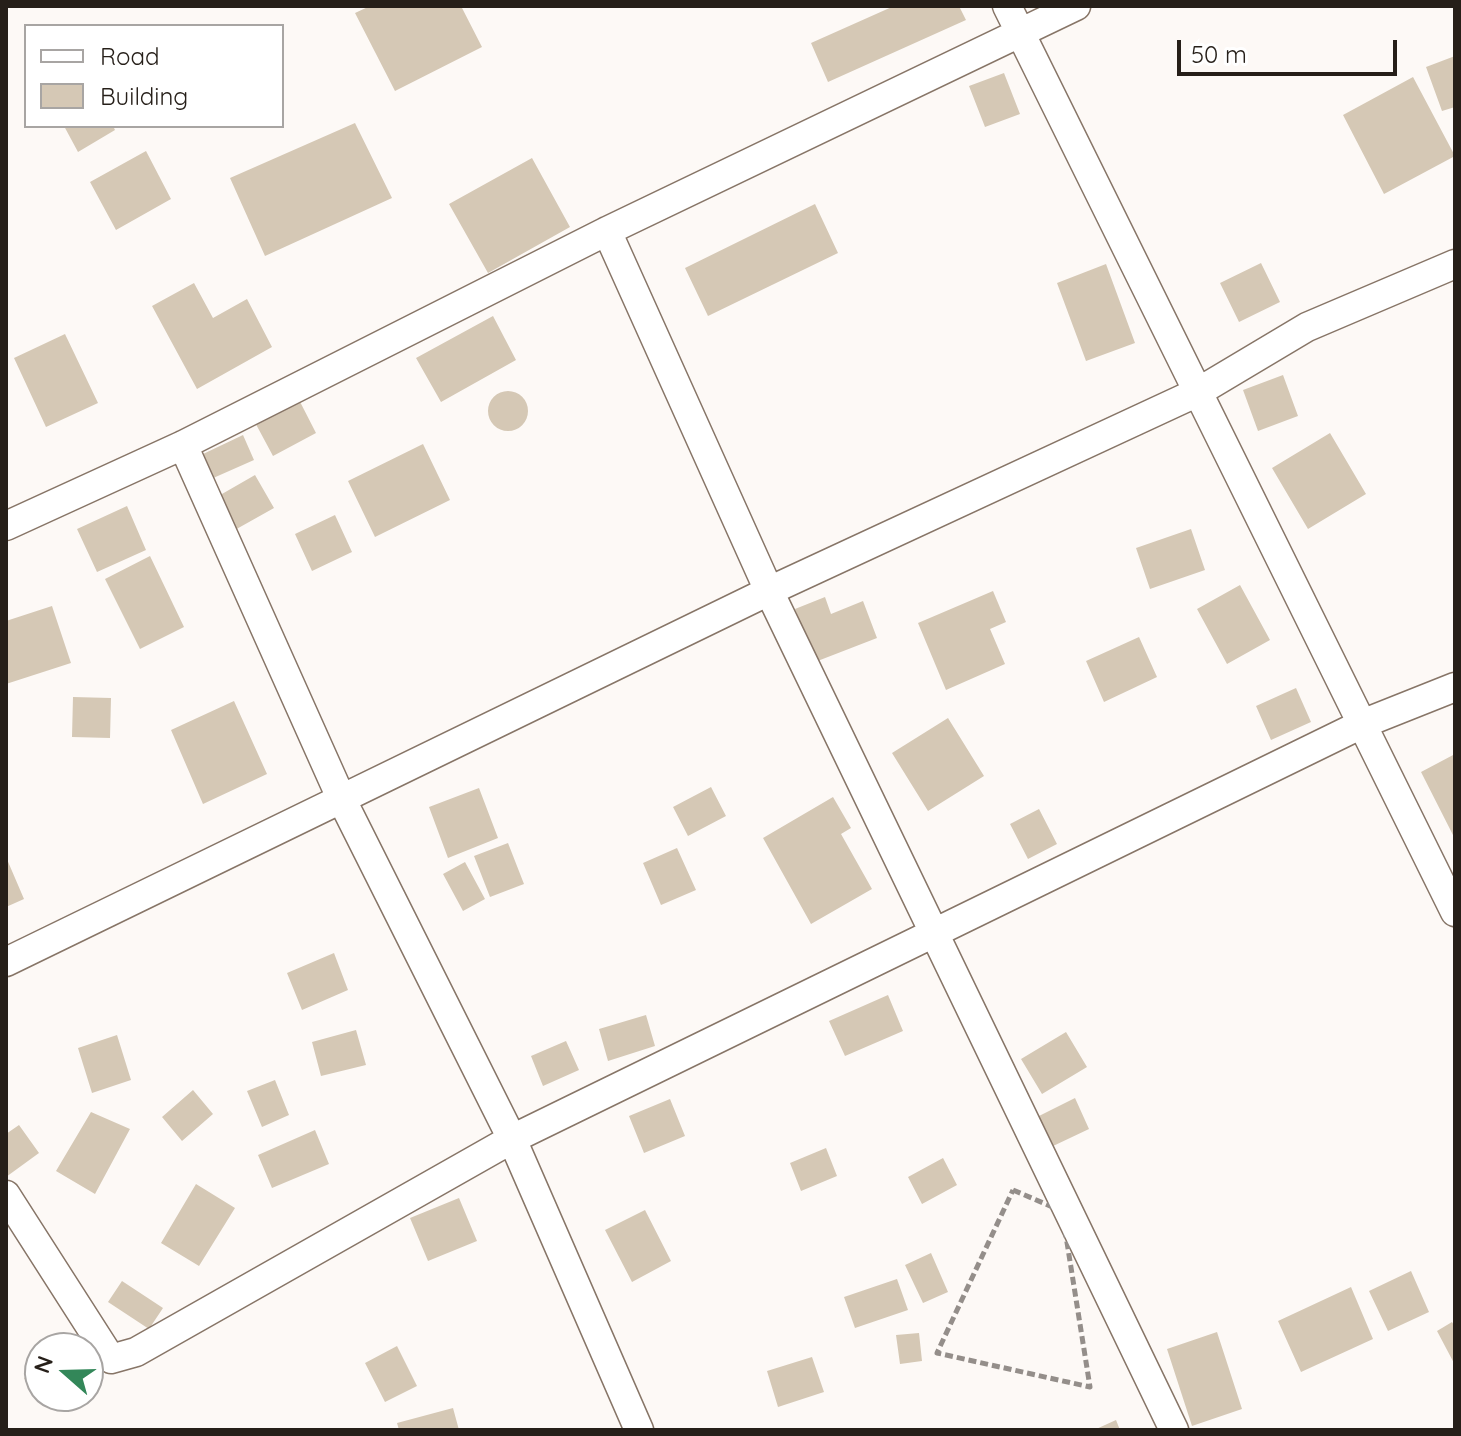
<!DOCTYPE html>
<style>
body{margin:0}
#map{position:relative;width:1461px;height:1436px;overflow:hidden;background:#fdf9f6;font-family:Quicksand,sans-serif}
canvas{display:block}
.frame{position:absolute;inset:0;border:8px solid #261f19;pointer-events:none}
.legend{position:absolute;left:24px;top:24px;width:260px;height:104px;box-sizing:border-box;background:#fff;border:2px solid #a8a5a3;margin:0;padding:10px 14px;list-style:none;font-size:24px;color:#261f19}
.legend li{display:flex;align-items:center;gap:16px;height:40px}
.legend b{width:40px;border:2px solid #a8a5a3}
.north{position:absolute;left:24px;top:1332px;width:80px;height:80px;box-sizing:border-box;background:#fff;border:2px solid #a8a5a3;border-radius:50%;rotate:290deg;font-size:22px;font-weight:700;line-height:32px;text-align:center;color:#261f19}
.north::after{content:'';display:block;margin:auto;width:28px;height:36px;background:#338759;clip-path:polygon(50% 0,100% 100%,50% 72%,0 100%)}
.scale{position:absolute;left:1177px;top:40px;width:220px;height:36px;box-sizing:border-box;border:4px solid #261f19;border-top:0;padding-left:10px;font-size:24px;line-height:28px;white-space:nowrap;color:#261f19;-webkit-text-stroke:6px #fff;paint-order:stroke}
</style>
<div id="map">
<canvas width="1461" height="1436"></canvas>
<div class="frame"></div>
<ul class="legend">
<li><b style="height:10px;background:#fff"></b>Road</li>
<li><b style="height:22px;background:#d5c8b5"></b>Building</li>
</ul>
<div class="north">N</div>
<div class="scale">50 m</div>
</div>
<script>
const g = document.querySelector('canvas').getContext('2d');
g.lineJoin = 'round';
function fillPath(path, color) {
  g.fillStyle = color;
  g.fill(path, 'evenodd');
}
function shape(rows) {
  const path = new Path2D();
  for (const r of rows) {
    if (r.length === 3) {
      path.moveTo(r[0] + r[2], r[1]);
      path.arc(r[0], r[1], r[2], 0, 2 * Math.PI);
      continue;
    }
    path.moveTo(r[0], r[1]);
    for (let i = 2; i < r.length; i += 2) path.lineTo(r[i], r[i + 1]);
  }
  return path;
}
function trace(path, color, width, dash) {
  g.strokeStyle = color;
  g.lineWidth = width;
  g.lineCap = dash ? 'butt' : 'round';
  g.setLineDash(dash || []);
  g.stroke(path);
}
const building = shape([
 [370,6,461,6,482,47,395,91,355,13],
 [894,6,959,6,966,20,828,82,811,43],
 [1455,56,1455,107,1442,111,1426,67],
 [1004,73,1020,114,985,127,969,86],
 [1413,77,1455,156,1384,194,1343,115],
 [355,123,392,198,265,256,230,178],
 [64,126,113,126,115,130,78,152],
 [146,151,171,199,116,230,90,182],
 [532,158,570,227,488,273,449,204],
 [815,204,838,253,708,316,685,268],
 [1261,263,1280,302,1239,322,1220,283],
 [1106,264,1135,343,1086,361,1057,283],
 [194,283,213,318,247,299,272,347,197,389,152,306],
 [493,316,516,360,441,402,416,358],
 [65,334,98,403,46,427,14,358],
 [1283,375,1298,416,1258,431,1243,390],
 [508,411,20],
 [295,392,316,433,273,456,251,415],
 [1330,433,1366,494,1308,529,1272,468],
 [243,435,254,460,211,479,201,455],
 [423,444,450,500,375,537,348,481],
 [255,475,274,508,233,531,215,498],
 [127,506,146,550,97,572,77,529],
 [335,515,352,552,312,571,295,534],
 [1191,529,1205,570,1150,589,1136,548],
 [150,556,184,627,140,649,105,579],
 [1240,585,1270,640,1227,664,1197,609],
 [993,591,1006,622,990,629,1005,664,946,690,918,623],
 [825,597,831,614,863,601,877,638,815,662,795,609],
 [52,606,71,663,6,684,6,621],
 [1139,637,1157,677,1104,702,1086,661],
 [1296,688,1311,722,1271,740,1256,706],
 [73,697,111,698,110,738,72,737],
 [234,701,267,774,203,804,171,730],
 [948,718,984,776,928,811,892,753],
 [1455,754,1455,839,1421,772],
 [711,787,726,816,688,836,673,807],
 [479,788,498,838,448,858,429,807],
 [833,797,851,828,841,834,872,889,811,924,763,838],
 [1039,809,1057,844,1028,859,1010,824],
 [508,843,524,884,490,897,474,856],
 [677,848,696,890,661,905,643,863],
 [6,857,24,899,6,907],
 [465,862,485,899,463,911,443,874],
 [334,953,348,990,302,1010,287,973],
 [888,995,903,1031,845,1056,829,1021],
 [646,1015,655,1046,608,1061,599,1029],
 [356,1030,366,1065,321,1076,312,1042],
 [1066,1032,1087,1067,1042,1094,1021,1059],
 [117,1035,131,1080,92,1093,78,1048],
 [566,1041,579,1070,543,1086,531,1056],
 [275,1080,289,1115,262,1127,247,1091],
 [193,1090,213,1114,182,1141,162,1117],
 [1075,1098,1089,1129,1051,1147,1037,1117],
 [670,1099,685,1136,644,1153,629,1116],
 [91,1112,130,1129,95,1194,56,1171],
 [19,1125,39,1153,6,1177,6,1134],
 [315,1130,329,1164,272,1188,258,1155],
 [826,1148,837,1176,801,1191,790,1163],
 [943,1158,957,1185,922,1204,908,1177],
 [196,1184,235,1208,199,1266,161,1243],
 [459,1198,477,1241,428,1261,410,1218],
 [645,1210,671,1261,632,1282,605,1230],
 [931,1253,948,1292,923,1303,905,1265],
 [1411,1271,1429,1312,1388,1331,1369,1291],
 [897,1279,908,1310,855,1328,844,1297],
 [122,1281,163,1308,149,1329,108,1302],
 [1351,1287,1373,1339,1301,1372,1278,1321],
 [1452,1322,1455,1327,1455,1365,1437,1331],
 [1217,1332,1242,1409,1192,1426,1167,1349],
 [919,1333,922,1361,900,1364,896,1335],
 [397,1346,417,1386,385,1402,365,1363],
 [37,1351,40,1352,40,1386,24,1379],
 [812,1357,824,1392,778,1407,767,1371],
 [453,1408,459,1430,399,1430,397,1423],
 [1116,1420,1120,1430,1094,1430]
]);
const path = shape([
 [1013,1190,1062,1211,1090,1387,937,1353,1013,1190]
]);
const minor = shape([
 [1007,6,1455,912],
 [607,231,769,591,1174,1430],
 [183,445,341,798,512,1139,639,1430],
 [6,526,183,445,607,231,1076,6],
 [6,962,769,591,1198,392,1307,327,1455,264],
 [6,1195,111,1359,136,1352,512,1139,1362,724,1455,687]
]);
fillPath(building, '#d5c8b5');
trace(minor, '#877567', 31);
trace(path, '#948e8a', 5, [8, 4]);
trace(minor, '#fff', 28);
</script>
